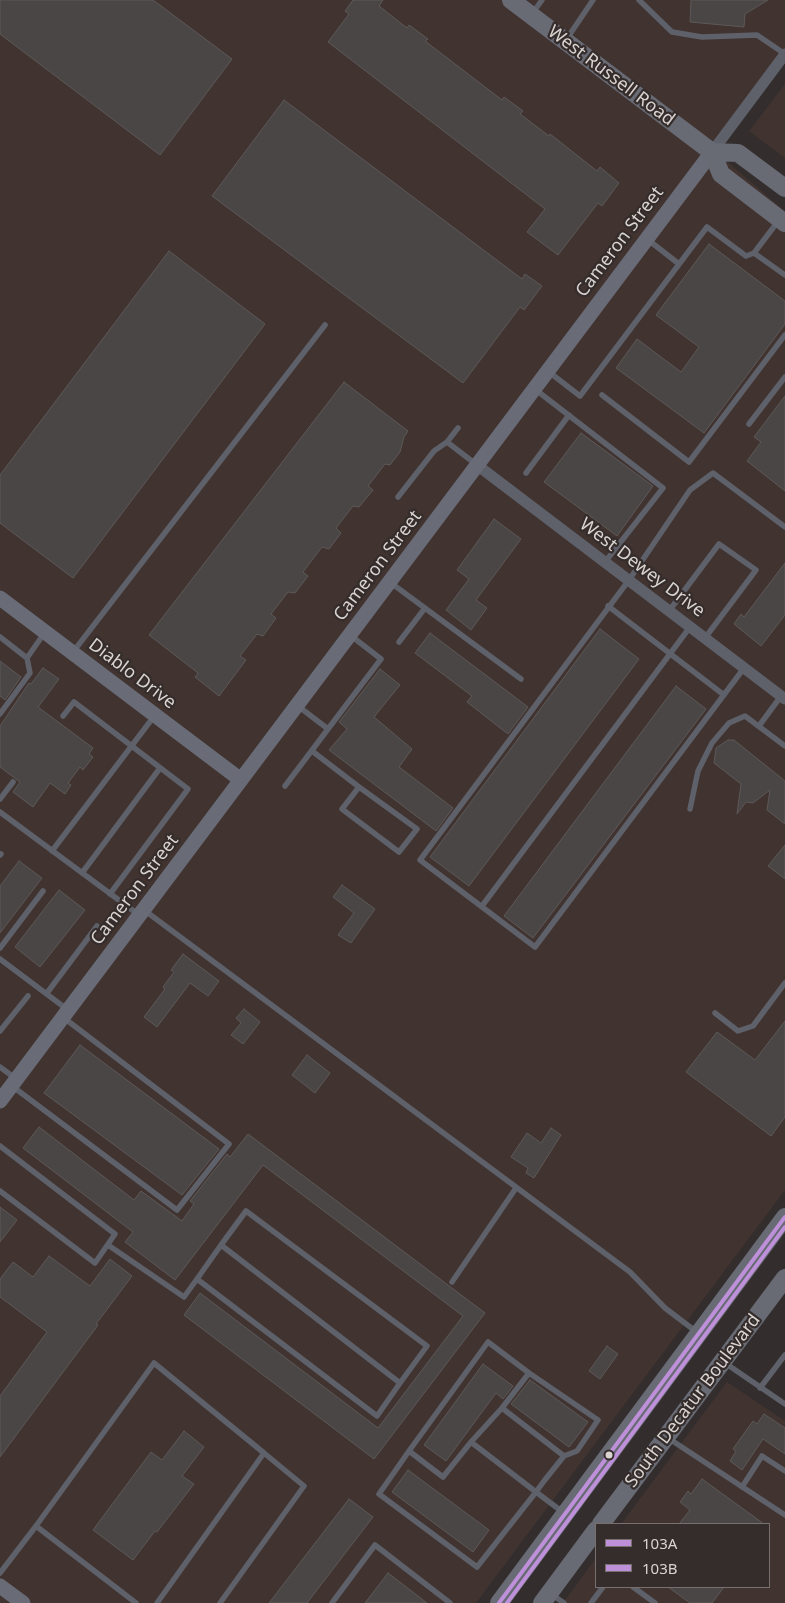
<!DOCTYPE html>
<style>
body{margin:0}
#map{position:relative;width:785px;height:1603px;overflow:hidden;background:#332e2d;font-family:"Noto Sans",sans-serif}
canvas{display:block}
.legend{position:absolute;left:595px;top:1523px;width:175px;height:65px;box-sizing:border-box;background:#352d2b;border:1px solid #77706e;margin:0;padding:6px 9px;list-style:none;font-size:15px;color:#d9d4d2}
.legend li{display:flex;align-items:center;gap:10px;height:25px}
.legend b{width:25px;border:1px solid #77706e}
</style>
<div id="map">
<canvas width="785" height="1603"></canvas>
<ul class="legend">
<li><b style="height:6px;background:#be90d9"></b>103A</li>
<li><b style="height:6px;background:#be90d9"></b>103B</li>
</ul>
</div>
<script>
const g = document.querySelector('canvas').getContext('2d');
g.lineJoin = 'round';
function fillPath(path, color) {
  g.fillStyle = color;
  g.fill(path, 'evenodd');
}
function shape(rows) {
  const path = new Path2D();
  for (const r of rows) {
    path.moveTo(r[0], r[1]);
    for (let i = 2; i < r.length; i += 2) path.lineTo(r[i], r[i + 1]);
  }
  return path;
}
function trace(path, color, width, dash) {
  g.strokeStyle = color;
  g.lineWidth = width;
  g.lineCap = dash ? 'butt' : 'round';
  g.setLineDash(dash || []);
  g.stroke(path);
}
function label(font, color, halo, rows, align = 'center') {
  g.font = font + ' "Noto Sans",sans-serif';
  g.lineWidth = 4.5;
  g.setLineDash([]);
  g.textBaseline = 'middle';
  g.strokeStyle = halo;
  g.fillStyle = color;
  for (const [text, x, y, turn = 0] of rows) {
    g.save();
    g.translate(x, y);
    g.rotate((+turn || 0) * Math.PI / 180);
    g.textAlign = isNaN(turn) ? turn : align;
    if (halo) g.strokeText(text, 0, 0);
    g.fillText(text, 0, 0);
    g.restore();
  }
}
const built = shape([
 [0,0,785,0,785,54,715,151,785,211,785,1190,476,1603,0,1603],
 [785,84,785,158,749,131],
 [727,1382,785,1421,785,1603,563,1603,596,1558,596,1587,769,1587,769,1524,621,1524]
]);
const building = shape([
 [0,0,153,0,232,59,160,155,0,34,0,0],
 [353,0,383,0,379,6,407,28,409,25,428,39,425,41,502,100,504,97,523,111,520,114,549,136,550,134,597,171,600,167,619,183,602,206,598,203,558,255,527,232,545,209,328,42,349,14,345,11,353,0],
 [691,0,768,0,745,14,744,27,690,22,691,0],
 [284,100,522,279,525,274,542,286,524,310,520,307,463,383,212,196,284,100],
 [709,244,785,301,785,324,704,433,616,368,637,339,681,372,699,347,656,315,709,244],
 [169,251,265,324,73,578,0,523,0,475,169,251],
 [344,382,408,431,404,437,400,452,390,465,385,464,368,486,373,490,359,507,353,506,336,528,341,533,329,549,322,547,303,572,308,576,295,593,288,592,271,614,276,618,263,636,257,634,240,656,246,660,219,696,195,677,198,673,149,635,344,382],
 [785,396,785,491,747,461,761,442,754,437,785,396],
 [581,433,653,486,617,536,544,482,581,433],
 [494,519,521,539,476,600,487,608,471,630,446,610,469,579,457,570,494,519],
 [785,563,785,615,761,646,734,624,741,614,744,617,785,563],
 [600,629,639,659,469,886,430,857,600,629],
 [430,633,528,707,508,734,467,702,472,696,415,653,430,633],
 [0,661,21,677,5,700,0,696,0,661],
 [43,668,59,679,38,707,93,748,89,754,93,757,83,770,80,767,68,783,71,785,65,794,50,783,33,807,13,792,20,782,0,767,0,726,29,683,31,684,43,668],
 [380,669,400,685,374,717,412,749,399,767,453,808,436,831,329,750,347,729,339,722,380,669],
 [676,686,706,709,533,938,504,916,676,686],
 [728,740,734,740,785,781,785,824,767,810,770,790,753,803,746,802,737,814,741,784,714,763,716,748,728,740],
 [785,845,785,879,768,866,785,845],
 [19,861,42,878,0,933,0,886,19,861],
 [342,885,375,909,351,943,338,935,354,913,333,897,342,885],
 [59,890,85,910,40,967,15,947,59,890],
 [183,954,219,981,208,996,190,983,157,1027,144,1017,165,989,163,987,174,972,171,970,183,954],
 [244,1009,260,1022,243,1044,231,1035,241,1023,236,1018,244,1009],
 [785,1021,785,1117,771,1136,686,1072,717,1032,755,1060,785,1021],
 [80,1045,219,1149,182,1195,44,1093,80,1045],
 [307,1055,330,1073,315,1093,292,1075,307,1055],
 [39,1127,134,1200,141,1191,182,1221,194,1204,190,1201,227,1154,230,1157,248,1134,485,1313,374,1459,184,1315,200,1293,378,1428,463,1316,263,1165,175,1280,125,1242,133,1232,23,1148,39,1127],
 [551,1128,561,1135,534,1178,526,1173,528,1168,511,1157,527,1133,541,1143,551,1128],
 [0,1207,17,1220,0,1242,0,1207],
 [49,1256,90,1286,110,1259,132,1276,96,1324,98,1325,0,1457,0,1396,47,1332,0,1297,0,1279,13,1262,33,1277,49,1256],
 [607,1346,618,1354,600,1379,589,1371,607,1346],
 [483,1364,513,1386,503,1399,496,1393,446,1461,424,1445,483,1364],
 [530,1380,588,1422,569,1447,511,1404,530,1380],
 [764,1414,785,1428,785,1454,763,1439,742,1470,730,1461,736,1451,733,1449,753,1421,757,1424,764,1414],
 [184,1431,204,1447,182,1476,194,1484,157,1532,155,1531,133,1560,93,1530,151,1452,162,1460,184,1431],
 [408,1470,489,1530,473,1552,392,1492,408,1470],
 [702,1479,764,1524,679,1524,690,1510,680,1502,688,1491,691,1494,702,1479],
 [349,1499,373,1517,307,1603,269,1603,349,1499],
 [388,1573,427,1603,365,1603,388,1573],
 [668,1587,724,1587,712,1603,690,1603,668,1587]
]);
const lane = shape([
 [639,0,672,32,702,37,757,35,785,54],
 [532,14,542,0],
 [566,40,593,0],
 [647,239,679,264],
 [754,253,785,275],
 [549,372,580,396,707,227,746,256,754,253,779,220],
 [536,390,663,488,605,562],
 [602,395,689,462,785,335],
 [749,424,785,377],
 [447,442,458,428],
 [526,473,569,415],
 [398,497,434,451,447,442,477,465],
 [391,583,521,679],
 [608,606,724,695],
 [669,611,719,544,756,570,705,638],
 [0,637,27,658,45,632],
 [399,642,425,608],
 [73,652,325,325],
 [744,668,535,947,420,860,629,580,690,490,713,473,785,527],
 [0,714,30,673,27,658],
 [63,716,74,702,188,789,110,894],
 [759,726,781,696],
 [328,729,381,659,350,635],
 [312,751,359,787,342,809,399,852,417,829,359,787],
 [285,786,328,729,298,706],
 [0,799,13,782],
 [690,809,698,771,712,743,729,723,745,716,785,746],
 [0,812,139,915],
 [52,851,155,715],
 [0,855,1,854],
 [82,873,160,768],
 [482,906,690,627],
 [144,910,630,1272,665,1308,698,1333],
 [0,948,43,891],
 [0,959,68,1010],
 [47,993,97,926],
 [715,1013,738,1031,753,1026,785,983],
 [0,1031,28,996],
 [0,1067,15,1078],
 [12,1086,177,1210,229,1144,64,1018],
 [0,1146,115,1234,95,1263,0,1191],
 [108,1245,184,1297,197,1279,221,1245,400,1383,377,1416,197,1279],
 [221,1245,246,1211,427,1346,400,1383],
 [452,1282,516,1188],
 [725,1363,785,1404],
 [760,1388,785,1355],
 [502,1408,529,1373,598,1420,577,1451,564,1456],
 [668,1438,785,1515],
 [471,1442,502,1408,564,1456,544,1481,536,1492,477,1567,379,1494,409,1451,443,1477,471,1442,536,1492,564,1513],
 [409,1451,488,1342,529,1373],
 [742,1487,762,1456,785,1471],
 [36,1526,154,1363,264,1453],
 [0,1573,36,1526,136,1603],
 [633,1587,655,1603],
 [551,1594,564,1603],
 [157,1603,264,1453,304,1486,220,1603],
 [332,1603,375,1545,450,1603],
 [591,1603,603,1587]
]);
const street = shape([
 [712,152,785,54],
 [477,465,785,699]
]);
const secondary = shape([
 [0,598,241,780],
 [0,1101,712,152],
 [0,1586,23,1603]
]);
const primary = shape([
 [511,0,712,152,721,174,785,223],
 [712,152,738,153,785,188],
 [601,1524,785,1278],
 [499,1603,785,1217],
 [542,1603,596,1530]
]);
const bus1 = shape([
 [499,1603,785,1217]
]);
const bus2 = shape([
 [507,1603,785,1227]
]);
const markers = [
 [609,1455,4.5,"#d9d4d2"]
];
const streetNames = [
 ["West Russell Road",611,76,37],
 ["Cameron Street",620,242,-53],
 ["Cameron Street",378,566,-53],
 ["West Dewey Drive",642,568,37],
 ["Diablo Drive",132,674,37],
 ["Cameron Street",135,890,-53],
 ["South Decatur Boulevard",693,1401,-53]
];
fillPath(built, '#403330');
fillPath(building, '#4a4645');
trace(building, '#5d5958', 1);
trace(lane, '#5e616a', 5.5);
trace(street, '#5e616a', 11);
trace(secondary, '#696c77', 15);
trace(primary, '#686a74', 18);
trace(bus1, '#be90d9', 4);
trace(bus2, '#be90d9', 4);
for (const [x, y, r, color] of markers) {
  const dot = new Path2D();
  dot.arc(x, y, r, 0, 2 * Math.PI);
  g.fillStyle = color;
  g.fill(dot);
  trace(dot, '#352d2b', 2);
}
label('18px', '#d9d4d2', '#352d2b', streetNames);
</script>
